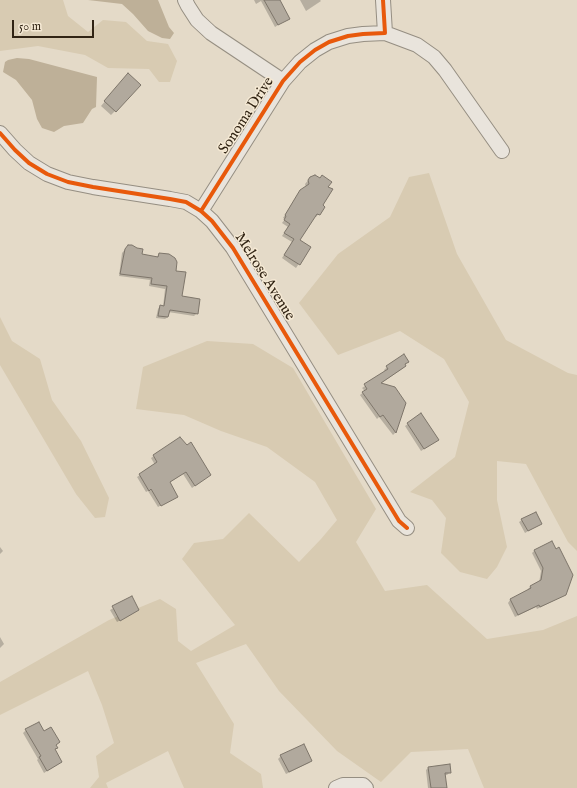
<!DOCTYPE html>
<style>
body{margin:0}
#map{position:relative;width:577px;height:788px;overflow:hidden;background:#e4dac8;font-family:"IM FELL English",serif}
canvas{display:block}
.scale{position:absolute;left:12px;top:20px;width:82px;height:18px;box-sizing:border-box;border:2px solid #312414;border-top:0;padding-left:5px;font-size:12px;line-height:14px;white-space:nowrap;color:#312414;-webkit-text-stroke:3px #f5e9d4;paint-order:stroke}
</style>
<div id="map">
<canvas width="577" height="788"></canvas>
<div class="scale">50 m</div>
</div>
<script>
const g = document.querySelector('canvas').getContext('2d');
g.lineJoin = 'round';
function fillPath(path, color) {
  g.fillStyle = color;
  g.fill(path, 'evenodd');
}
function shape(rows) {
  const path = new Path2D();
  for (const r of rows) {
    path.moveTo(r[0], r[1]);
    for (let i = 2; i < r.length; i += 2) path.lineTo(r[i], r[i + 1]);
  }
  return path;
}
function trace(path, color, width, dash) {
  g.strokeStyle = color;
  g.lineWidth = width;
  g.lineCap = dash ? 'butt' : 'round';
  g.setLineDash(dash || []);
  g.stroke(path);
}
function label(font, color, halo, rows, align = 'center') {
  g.font = font + ' "IM FELL English",serif';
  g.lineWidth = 3;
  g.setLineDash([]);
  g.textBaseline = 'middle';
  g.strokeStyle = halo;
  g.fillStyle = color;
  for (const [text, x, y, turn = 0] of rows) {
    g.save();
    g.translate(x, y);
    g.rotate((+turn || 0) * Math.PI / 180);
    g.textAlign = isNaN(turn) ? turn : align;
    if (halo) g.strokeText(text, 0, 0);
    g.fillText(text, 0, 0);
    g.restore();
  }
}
const green = shape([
 [0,0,63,0,68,16,88,32,103,20,126,22,147,41,168,44,177,61,170,82,159,82,149,69,108,68,85,55,38,46,0,51],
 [429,173,457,254,506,340,568,373,577,375,577,551,568,542,526,464,497,461,497,500,507,547,497,567,487,579,460,572,441,553,446,518,432,500,410,492,455,457,469,402,444,359,400,331,338,355,299,303,338,254,390,217,409,177],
 [0,317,12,341,40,359,52,400,81,441,109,498,105,517,95,518,76,494,0,365],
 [207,341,253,344,293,368,376,509,356,542,385,591,427,585,487,639,543,630,577,616,577,788,484,788,468,749,411,752,381,782,337,751,279,691,246,644,196,663,234,724,230,753,261,774,263,788,184,788,168,751,106,783,108,788,90,788,99,777,96,756,114,743,102,705,88,671,0,715,0,682,109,620,160,599,176,609,178,641,191,651,235,625,182,559,194,543,223,539,249,513,299,562,321,539,337,520,315,482,267,447,221,431,184,415,136,409,143,367]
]);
const water = shape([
 [88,0,158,0,169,27,174,33,170,39,162,38,148,31,133,14,122,4],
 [17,58,29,59,97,77,96,107,92,109,83,123,64,126,54,132,42,128,37,119,32,100,16,80,3,72,5,62,8,60]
]);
const shadow = shape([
 [254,0,279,0,289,18,275,27,261,1,256,4],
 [300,0,320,0,321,1,306,11],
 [128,74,115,111,111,115,101,106],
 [310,178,327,187,321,205,324,207,316,217,314,216,298,240,310,247,296,268,282,258,292,242,282,236,288,227,282,223,285,219,283,218,298,194,306,187,305,184],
 [128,246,141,255,157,257,159,254,175,271,181,297,197,313,194,316,168,312,168,317,165,319,156,318,158,309,160,306,163,307,165,289,149,286,150,280,119,276,122,253],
 [408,361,404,365,405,366,402,369,380,384,405,403,395,433,393,435,379,417,377,419,360,395,365,391,362,388,385,372,384,370,387,367],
 [421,415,435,442,421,451,405,426],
 [154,456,207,477,192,488,183,474,169,483,177,496,158,507,148,491,146,492,137,477,155,465,151,458],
 [522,520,540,524,525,533,519,522],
 [0,547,3,551,0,554],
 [535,550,565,595,537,609,536,607,515,617,508,603,510,600,529,591,528,589,530,587,539,583,541,571,532,553],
 [131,598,138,610,117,622,110,610],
 [0,637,4,644,0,648],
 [26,730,44,732,55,745,54,750,61,762,44,773,37,760,38,759,23,733],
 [281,756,311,760,309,763,286,774,278,759],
 [428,768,450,772,447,775,444,775,446,788,428,788,426,770]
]);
const building = shape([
 [264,0,280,0,290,19,278,25,264,0],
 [128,73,141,85,116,112,104,101,128,73],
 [315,175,320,178,322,175,332,182,328,187,333,189,323,205,325,207,320,215,317,214,300,240,311,247,300,265,284,255,294,239,284,233,290,224,284,220,286,216,285,215,300,190,309,184,308,180,310,177,315,175],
 [128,245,132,245,137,248,143,249,142,254,158,257,159,253,169,254,175,258,177,262,176,271,186,272,182,296,200,299,198,314,170,310,168,317,158,316,160,305,164,306,167,286,151,284,152,278,120,274,125,249,128,245],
 [404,354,409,362,405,364,406,366,381,383,395,387,406,403,396,433,383,415,380,417,362,392,367,389,364,384,388,369,386,366,404,354],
 [421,413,439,440,424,449,407,423,421,413],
 [180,437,187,445,191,442,211,475,195,486,186,472,170,482,178,497,161,506,151,489,149,491,139,474,157,462,153,455,180,437],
 [536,512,542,524,528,531,521,519,536,512],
 [552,541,556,549,559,547,573,575,566,595,540,607,539,605,518,615,510,599,531,588,530,586,541,580,543,568,534,550,552,541],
 [132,596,139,610,120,621,112,606,132,596],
 [39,722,44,731,51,727,60,742,56,745,58,748,55,749,62,762,47,771,39,757,41,756,25,729,39,722],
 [304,744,312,761,289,772,280,755,304,744],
 [450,764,451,773,445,773,447,788,431,788,428,767,450,764]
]);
const minor = shape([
 [185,0,188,6,197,20,211,33,283,81],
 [385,33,417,45,434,57,445,70,502,151],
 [0,133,15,150,29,163,47,174,68,182,93,187,170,199,186,202,201,211,212,221,233,248,399,521,407,528],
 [201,211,283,81,300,62,315,50,329,42,348,36,363,34,385,33,383,0],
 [336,788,343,785,363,785,366,788]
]);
const cycleway = shape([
 [0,133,15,150,29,163,47,174,68,182,93,187,170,199,186,202,201,211,212,221,233,248,399,521,407,528],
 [201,211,283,81,300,62,315,50,329,42,348,36,363,34,385,33,383,0]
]);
const streetNames = [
 ["Sonoma Drive",247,116,-57],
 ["Melrose Avenue",264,277,58]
];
fillPath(green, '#d8cbb2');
fillPath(water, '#beb098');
fillPath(shadow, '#0003');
fillPath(building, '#b1a99d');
trace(building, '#7d756a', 1);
trace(minor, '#958e82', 16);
trace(minor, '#e9e4dc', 14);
trace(cycleway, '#e8590c', 4);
label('15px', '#312414', '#f5e9d4', streetNames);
</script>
